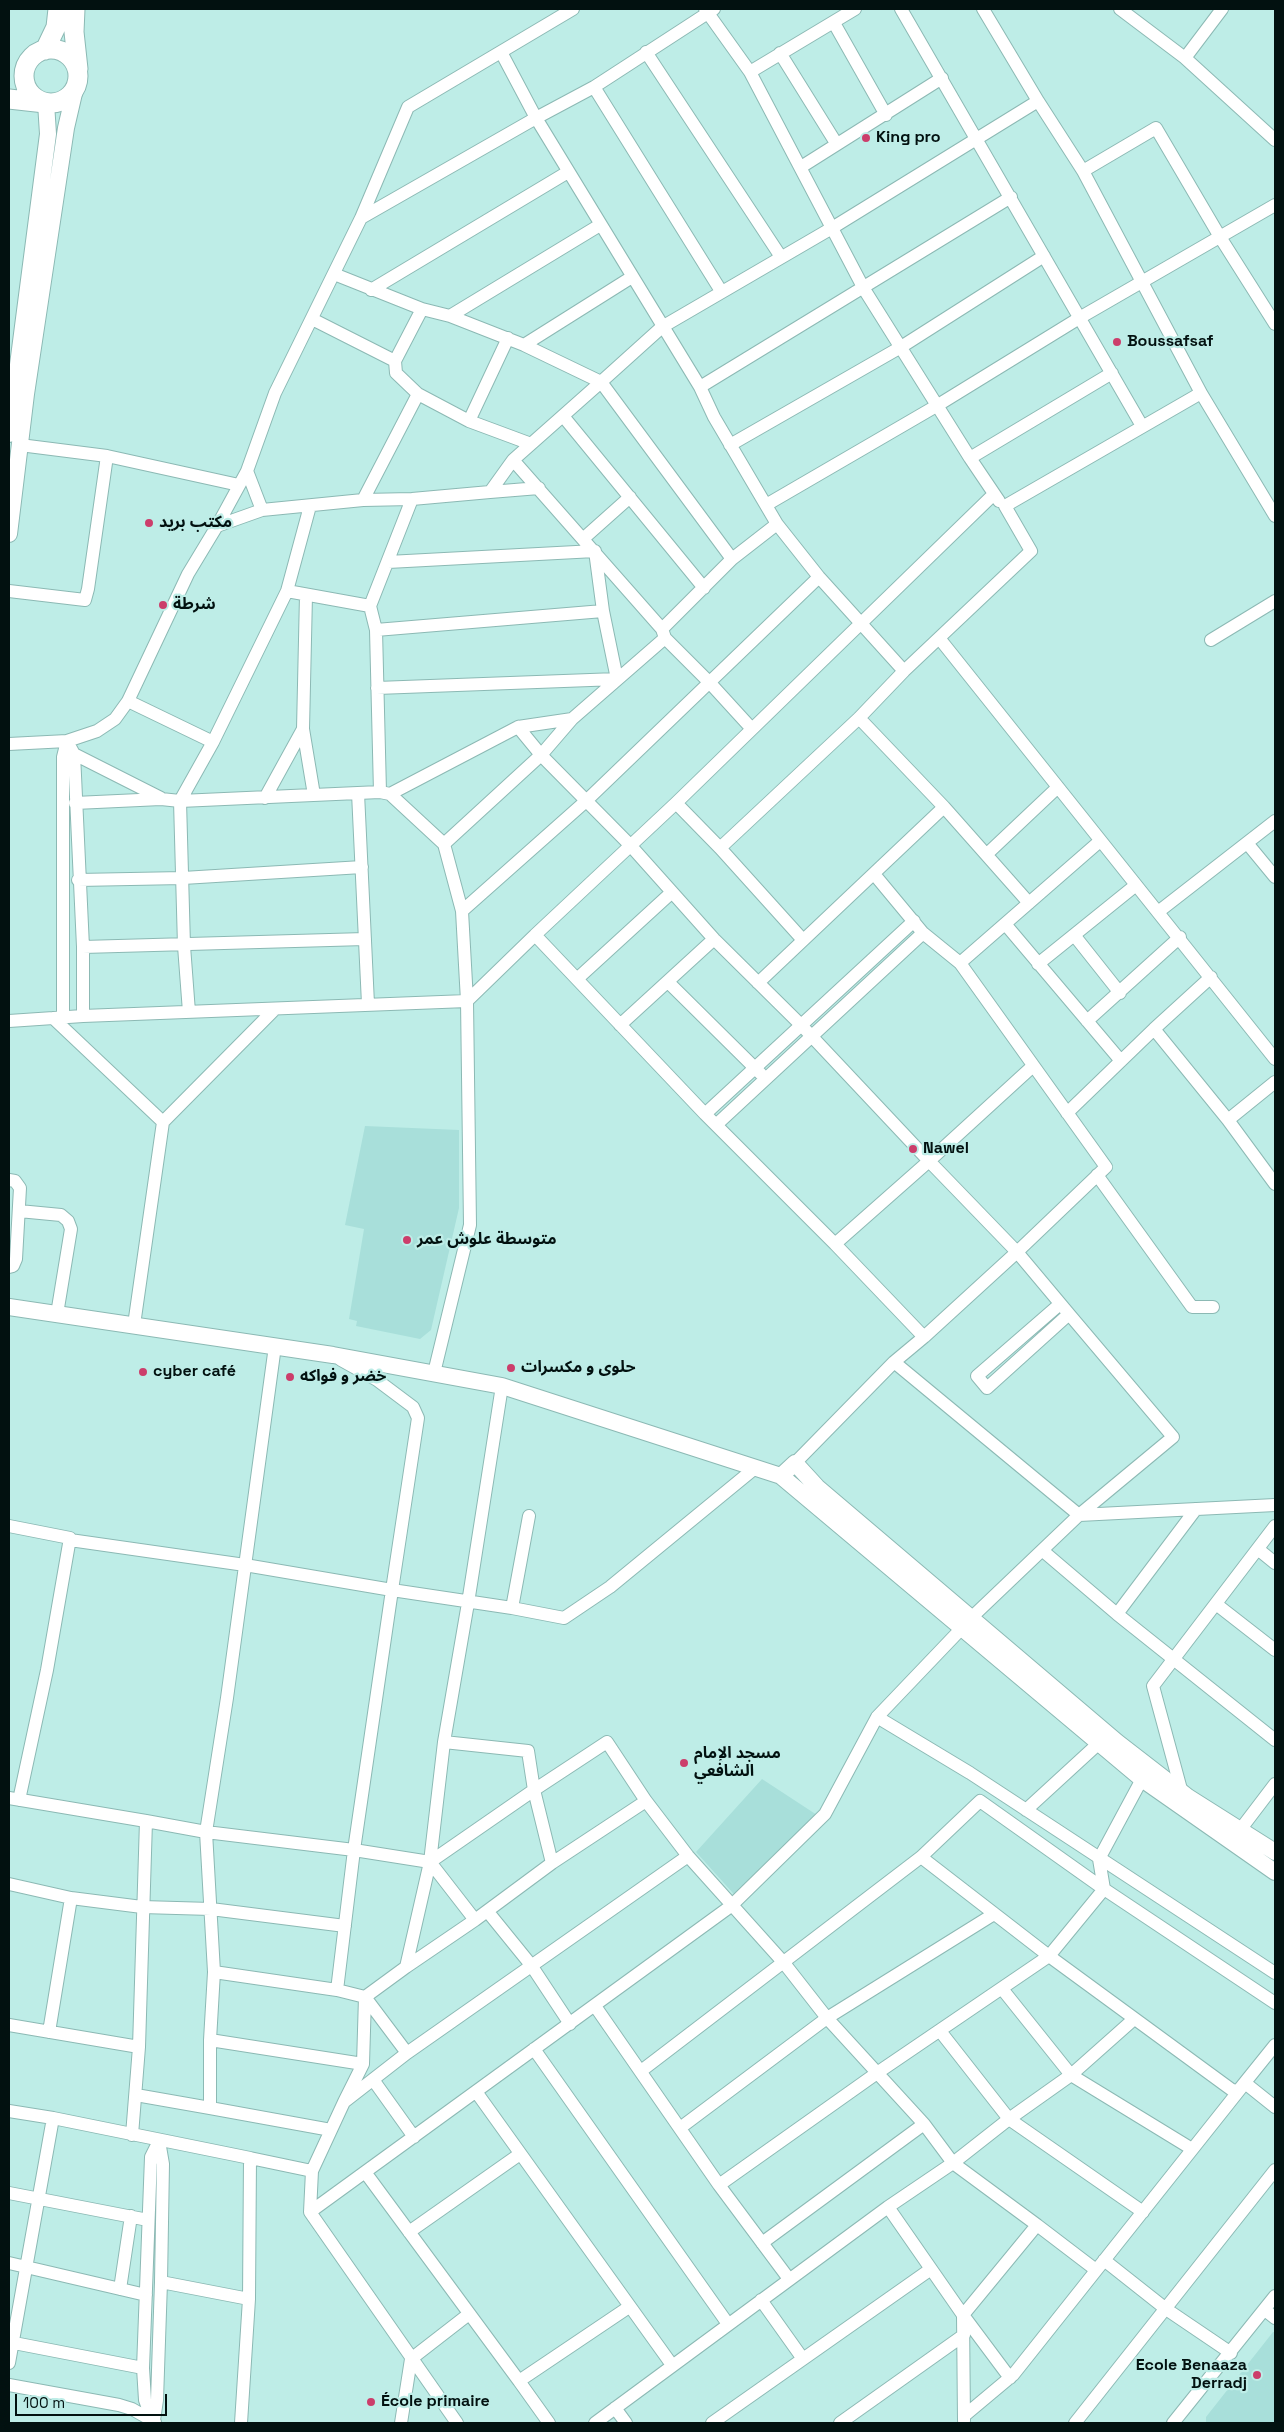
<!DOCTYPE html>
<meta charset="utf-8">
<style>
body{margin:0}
#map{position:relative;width:1284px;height:2432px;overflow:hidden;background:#beede7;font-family:"Space Grotesk",sans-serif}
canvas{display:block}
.frame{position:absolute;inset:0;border:10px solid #021110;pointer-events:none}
.scale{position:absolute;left:15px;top:2394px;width:152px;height:22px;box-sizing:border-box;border:2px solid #021110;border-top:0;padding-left:6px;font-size:15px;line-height:18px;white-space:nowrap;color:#021110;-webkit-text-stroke:4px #beede7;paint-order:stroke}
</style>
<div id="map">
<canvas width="1284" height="2432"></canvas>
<div class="frame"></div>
<div class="scale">100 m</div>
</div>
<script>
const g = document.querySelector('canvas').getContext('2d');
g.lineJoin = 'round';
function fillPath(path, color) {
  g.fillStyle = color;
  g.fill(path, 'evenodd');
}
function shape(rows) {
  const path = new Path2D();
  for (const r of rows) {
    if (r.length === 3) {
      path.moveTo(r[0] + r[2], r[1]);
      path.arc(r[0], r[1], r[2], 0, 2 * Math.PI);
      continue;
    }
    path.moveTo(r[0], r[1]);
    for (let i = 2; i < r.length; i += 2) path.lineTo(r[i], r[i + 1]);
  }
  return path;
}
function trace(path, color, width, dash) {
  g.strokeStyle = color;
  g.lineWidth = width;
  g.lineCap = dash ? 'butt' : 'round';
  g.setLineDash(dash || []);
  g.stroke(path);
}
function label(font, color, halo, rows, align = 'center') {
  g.font = font + ' "Space Grotesk","Noto Sans Arabic",sans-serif';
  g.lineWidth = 4.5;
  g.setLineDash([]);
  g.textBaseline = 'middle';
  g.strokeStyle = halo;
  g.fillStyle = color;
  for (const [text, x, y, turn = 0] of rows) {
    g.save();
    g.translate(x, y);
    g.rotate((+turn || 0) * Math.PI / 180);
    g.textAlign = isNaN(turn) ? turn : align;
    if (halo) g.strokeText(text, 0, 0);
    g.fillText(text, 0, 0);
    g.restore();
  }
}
const built = shape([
 [365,1126,459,1130,459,1208,431,1330,420,1339,356,1326,357,1321,349,1319,364,1229,345,1225],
 [762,1779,817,1815,741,1902,696,1852],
 [1273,2332,1275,2332,1275,2423,1206,2423,1206,2417]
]);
const minor = shape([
 [705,9,750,72,864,289,970,458,999,501],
 [901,9,1142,426],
 [983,9,1038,101],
 [1120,9,1185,58,1275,140],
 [834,23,886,115],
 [501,52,536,118,700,387,714,417,777,524,819,577,904,671],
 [646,52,781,257],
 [780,53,836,143],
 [1185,58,1222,9],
 [750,72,855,9],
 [594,87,721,291],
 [801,167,942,78],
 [1083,171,1156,128,1220,237,1275,324],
 [361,218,408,107,573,9],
 [334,274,422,309,450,316,524,345,601,382,662,327,832,228,1038,101,1083,171,1201,393,1005,506,1031,551,904,671,859,718,720,848,803,940],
 [371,290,568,172],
 [450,316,600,225],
 [312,319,395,361,396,373,418,394,469,421,531,444],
 [524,345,632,277],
 [395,361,422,309],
 [700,387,1011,197],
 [1201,393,1275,516],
 [563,416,704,588],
 [469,421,508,338],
 [20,445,107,456,239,485],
 [730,445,901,347,1044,256],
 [970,458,1112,373],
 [513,460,490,492,539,488],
 [412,499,370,606,376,630,380,792,390,794,444,844,462,911,467,1001,470,1225,434,1373],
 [363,500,418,394],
 [766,505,938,405,1081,317,1275,205],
 [310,506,287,591,370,606],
 [262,510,363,500,412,499,490,492],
 [217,526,262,510,247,471],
 [584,538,630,497],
 [732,559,601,382,513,460,662,629,665,638,710,683,752,729],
 [9,591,85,600,88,589,107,456],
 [306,595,303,729,314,795],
 [662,629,732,559,777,524],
 [376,630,603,611],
 [939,638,1275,1059],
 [1211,640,1275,601],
 [377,688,617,679,603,611,595,551,388,562],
 [128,701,213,742],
 [859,718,944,807,1029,903],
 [518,727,572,719],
 [67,741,74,754,83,947,83,1016],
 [9,744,67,741,97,731,115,719,128,701,188,574,217,526,247,471,275,393,361,218,536,118,594,87,714,9],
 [74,754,161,798],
 [358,793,368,1004],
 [390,794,518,727,541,755,630,845,714,939,802,1026,929,1161,1033,1066],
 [265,798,303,729],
 [75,803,161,799,180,801,380,792],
 [676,803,720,848],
 [1247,843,1275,877],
 [444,844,541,755,572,719,665,638],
 [987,854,1058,787],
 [874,874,923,933,960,963,1106,1167,1017,1252,1069,1314,987,1388,977,1376,1060,1304],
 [78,880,183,878,362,867],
 [462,911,586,801,819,577],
 [1158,912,1275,821],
 [1006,925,1121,1061],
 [535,935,676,803,993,495],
 [83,947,365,939],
 [960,963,1100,841],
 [1038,964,1074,935],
 [577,979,671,893],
 [668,982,761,1074],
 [758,983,944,807],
 [1120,993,1074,935,1136,885],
 [189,1012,184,946,180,801,213,742,287,591],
 [53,1018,163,1122,275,1009],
 [63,1018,63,757,67,741],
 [9,1021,83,1016,467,1001,535,935,705,1114,835,1244],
 [1087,1021,1180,937],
 [620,1025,714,939],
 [1154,1029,1211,977],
 [1067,1113,1154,1029,1228,1120,1275,1184],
 [705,1114,914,921],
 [1228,1120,1275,1082],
 [716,1125,923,933],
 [1097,1175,1192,1307,1213,1307],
 [9,1180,15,1181,20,1188,16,1259,13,1266,9,1267],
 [19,1211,61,1215,68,1221,71,1229,57,1314],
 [134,1325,163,1122],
 [341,1360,377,1380,413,1407,418,1418,392,1590,512,1608,529,1516],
 [894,1362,1079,1515,1275,1505],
 [795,1463,894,1362,924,1337,1017,1252,929,1161,835,1244,924,1337],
 [9,1526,70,1538,47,1670,19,1800],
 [70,1540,245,1565,392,1590,354,1850,206,1832,214,1972,210,2040,363,2064],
 [1259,1550,1275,1563],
 [1043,1551,1117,1614,1275,1740],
 [1216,1604,1275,1650],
 [512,1608,564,1618,610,1587,755,1468],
 [1117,1614,1196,1509],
 [971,1618,1079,1515,1173,1437,1069,1314],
 [877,1717,970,1773,1275,1973],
 [444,1742,468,1603,502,1386],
 [1182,1793,1153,1686,1275,1526],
 [9,1798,146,1821,139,2047,132,2135],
 [1026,1810,1099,1743],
 [146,1821,206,1832,227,1698,275,1346],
 [1240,1830,1275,1784],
 [354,1850,430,1862,406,1967,365,1997,337,1990,354,1850],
 [921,1857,1049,1956,1232,2090,1238,2091,1275,2045],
 [430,1862,534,1790,552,1863,475,1920],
 [552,1863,646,1801],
 [9,1884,71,1898,142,1907,211,1909,345,1926],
 [488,1912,531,1965,570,2024],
 [406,1967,475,1920,430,1862,444,1742,528,1751,534,1790,607,1742,646,1801,688,1856,784,1963,827,2018,924,2124,953,2163,1037,2225,963,2315,1010,2378],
 [214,1972,337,1990],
 [1003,1990,1071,2075,1192,2149],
 [595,2006,719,2185,789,2279],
 [9,2025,139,2047],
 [940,2031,1009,2119,1143,2212],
 [49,2032,71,1898],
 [534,2049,728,2324],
 [407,2053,688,1856],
 [641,2071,921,1857,980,1801,1104,1889,1275,2003],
 [374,2081,414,2137],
 [477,2093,672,2365],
 [136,2095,210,2108,210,2040],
 [210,2108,331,2130],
 [9,2111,53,2118,9,2363],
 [53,2118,250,2158,249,2299,241,2423],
 [680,2128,827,2018,994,1914],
 [250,2158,312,2171,310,2212,457,2423],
 [312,2171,344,2102,363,2064,365,1997,407,2053,344,2102],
 [365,2172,519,2381],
 [719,2185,877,2073,1049,1956,1104,1889,1099,1859,1142,1779],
 [9,2193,148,2220],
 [888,2207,963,2315,964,2421],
 [310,2212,731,1906,825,1814,877,1717,962,1628],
 [1037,2225,1096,2270],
 [409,2232,520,2154],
 [762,2243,924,2124],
 [1104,2260,1166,2309,1231,2353],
 [9,2263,146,2295],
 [161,2282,249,2299],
 [120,2289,131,2216],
 [761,2300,803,2359],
 [1265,2310,1275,2318],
 [9,2342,143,2368],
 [9,2385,119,2405,132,2409,155,2422],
 [615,2408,626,2423],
 [964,2416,1013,2375,1245,2083,1275,2107],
 [154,2420,157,2400,161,2282,163,2164,159,2141],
 [153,2422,145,2400,143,2368,151,2157,159,2141],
 [401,2423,411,2359,469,2314],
 [549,2423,519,2381,629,2307],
 [595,2423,888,2207,953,2163,1009,2119,1071,2075,1134,2019],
 [712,2423,931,2269],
 [840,2423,964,2335],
 [1075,2423,1275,2170],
 [1173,2423,1275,2296]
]);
const major = shape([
 [9,434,48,134,46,103],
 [9,534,26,394,66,128,75,89],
 [9,1307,333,1355,502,1386,781,1476,1142,1779,1275,1872],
 [781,1476,795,1463,817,1487,1117,1742,1188,1797,1275,1852]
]);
const highway = shape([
 [75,9,74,32,78,69],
 [51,76,27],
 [45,50,56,27,58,9],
 [9,99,45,103]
]);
const markers = [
 [866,138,5,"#cc3e6b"],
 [1117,342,5,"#cc3e6b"],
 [149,523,5,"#cc3e6b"],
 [163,605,5,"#cc3e6b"],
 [913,1149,5,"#cc3e6b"],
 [407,1240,5,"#cc3e6b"],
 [511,1368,5,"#cc3e6b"],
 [143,1372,5,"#cc3e6b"],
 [290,1377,5,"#cc3e6b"],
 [684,1763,5,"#cc3e6b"],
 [1257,2375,5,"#cc3e6b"],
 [371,2402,5,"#cc3e6b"]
];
const poiNames = [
 ["King pro",876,138],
 ["Boussafsaf",1127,342],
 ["مكتب بريد",159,523],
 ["شرطة",173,605],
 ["Nawel",923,1149],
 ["متوسطة علوش عمر",417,1240],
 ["حلوى و مكسرات",521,1368],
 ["cyber café",153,1372],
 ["خضر و فواكه",300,1377],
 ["مسجد الإمام",694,1754],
 ["الشافعي",694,1772],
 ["Ecole Benaaza",1247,2366,"right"],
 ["Derradj",1247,2384,"right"],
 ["École primaire",381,2402]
];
fillPath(built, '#a8dfda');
trace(minor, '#8cb9b4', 14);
trace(major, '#8cb9b4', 18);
trace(highway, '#8cb9b4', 21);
trace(minor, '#fff', 12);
trace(major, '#fff', 16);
trace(highway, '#fff', 19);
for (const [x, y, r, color] of markers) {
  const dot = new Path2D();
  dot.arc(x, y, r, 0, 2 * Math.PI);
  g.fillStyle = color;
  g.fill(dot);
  trace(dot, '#beede7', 2);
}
label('bold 16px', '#021110', '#beede7', poiNames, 'left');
</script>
